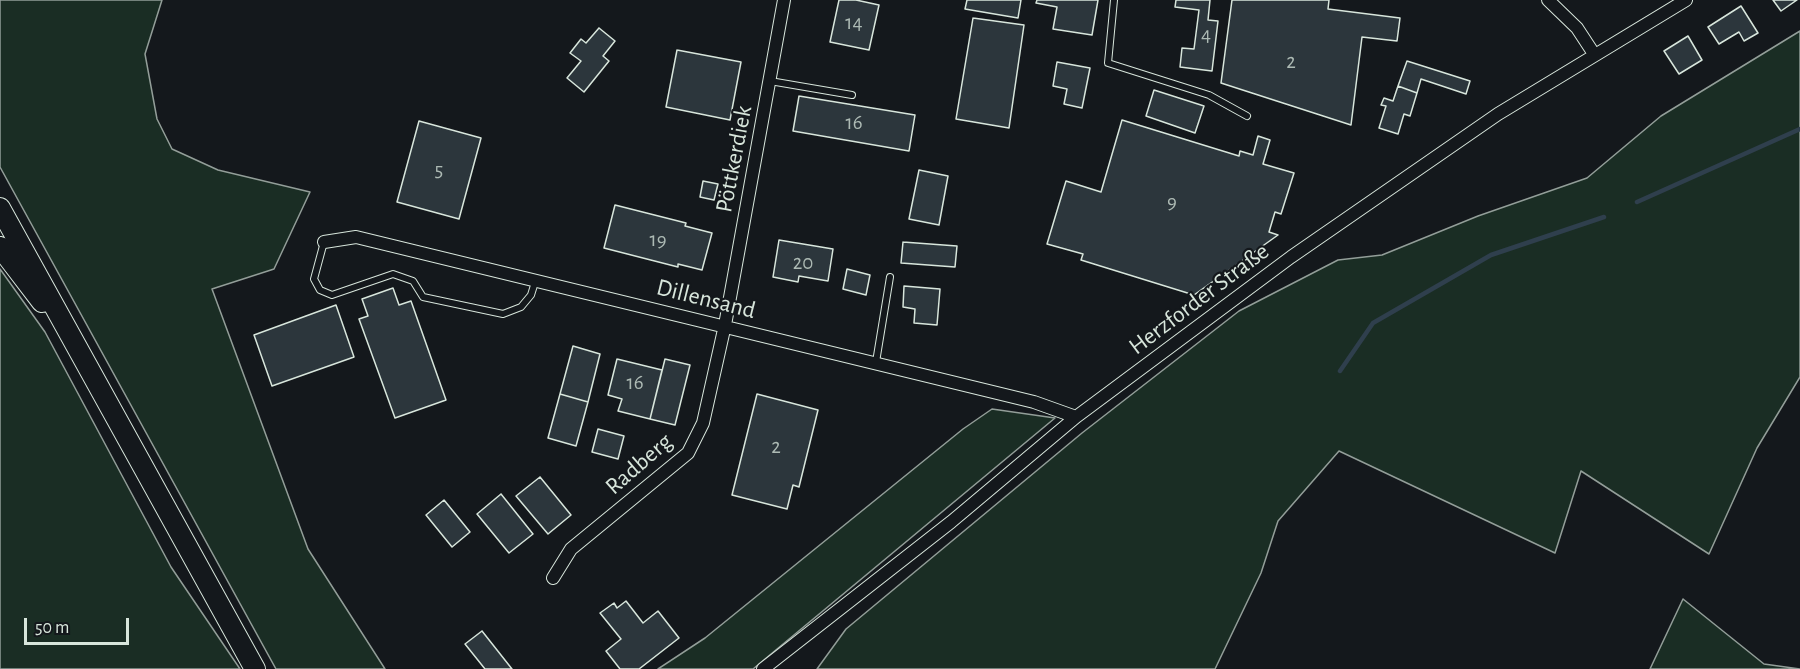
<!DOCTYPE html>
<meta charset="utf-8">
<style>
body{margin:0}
#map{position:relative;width:1800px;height:669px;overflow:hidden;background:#14181c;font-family:"Alegreya Sans",sans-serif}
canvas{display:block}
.scale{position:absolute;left:24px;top:618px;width:105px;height:27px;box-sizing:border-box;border:3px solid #d8e6dc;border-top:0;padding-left:8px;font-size:18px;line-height:21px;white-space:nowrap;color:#d8e6dc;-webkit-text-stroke:4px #14181c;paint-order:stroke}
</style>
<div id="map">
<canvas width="1800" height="669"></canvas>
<div class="scale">50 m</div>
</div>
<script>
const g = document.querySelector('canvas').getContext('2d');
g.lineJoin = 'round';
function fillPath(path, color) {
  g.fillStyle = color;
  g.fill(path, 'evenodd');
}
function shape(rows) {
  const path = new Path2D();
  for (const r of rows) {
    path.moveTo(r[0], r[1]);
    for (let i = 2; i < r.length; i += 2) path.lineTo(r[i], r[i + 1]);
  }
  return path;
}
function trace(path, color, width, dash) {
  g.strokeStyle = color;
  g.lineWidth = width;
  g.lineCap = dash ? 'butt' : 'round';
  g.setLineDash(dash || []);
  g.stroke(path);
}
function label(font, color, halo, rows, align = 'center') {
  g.font = font + ' "Alegreya Sans",sans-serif';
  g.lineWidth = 4.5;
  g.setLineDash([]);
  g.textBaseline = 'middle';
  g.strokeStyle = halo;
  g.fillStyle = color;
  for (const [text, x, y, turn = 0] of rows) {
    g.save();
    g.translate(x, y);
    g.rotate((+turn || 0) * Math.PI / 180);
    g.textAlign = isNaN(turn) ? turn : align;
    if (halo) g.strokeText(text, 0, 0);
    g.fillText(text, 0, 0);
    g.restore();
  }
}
const green = shape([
 [0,0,162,0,145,54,157,119,172,149,218,170,310,192,274,269,212,289,308,549,385,669,276,669,0,167,0,0],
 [1800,31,1800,377,1757,448,1709,554,1581,471,1555,553,1339,451,1278,521,1261,573,1215,669,817,669,846,629,1082,433,1239,311,1338,260,1382,255,1478,216,1587,178,1661,116,1800,31],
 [0,269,45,332,171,567,240,669,0,669,0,269],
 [992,409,1055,418,753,669,658,669,705,638,963,429,992,409],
 [1683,599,1764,664,1800,669,1650,669,1683,599]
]);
const stream = shape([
 [1637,202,1800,129],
 [1340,371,1373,323,1491,255,1604,217]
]);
const building = shape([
 [839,0,856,0,879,5,869,50,830,42,839,0],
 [967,0,1021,0,1018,18,965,9,967,0],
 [1037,0,1098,0,1092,35,1053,29,1057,7,1036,3,1037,0],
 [1176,0,1210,0,1208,20,1218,21,1212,71,1180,67,1182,48,1194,49,1199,10,1175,7,1176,0],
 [1232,0,1329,0,1328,9,1400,18,1397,41,1362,37,1351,125,1221,83,1232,0],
 [1773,0,1797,0,1781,11,1773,0],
 [1741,6,1758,33,1744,41,1739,32,1719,44,1708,27,1741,6],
 [973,18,1024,25,1009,128,956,119,973,18],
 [599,28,615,41,603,56,609,61,584,92,567,78,581,61,570,53,581,39,586,43,599,28],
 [1688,36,1702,60,1679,74,1664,51,1688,36],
 [677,50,741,62,730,120,666,107,677,50],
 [1407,61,1470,81,1466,94,1421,79,1417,93,1398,86,1407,61],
 [1057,62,1090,68,1082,108,1064,104,1067,89,1053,86,1057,62],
 [1398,86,1417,93,1410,116,1404,114,1398,134,1379,128,1386,106,1381,105,1384,98,1393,101,1398,86],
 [1154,90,1204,106,1195,133,1146,116,1154,90],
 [799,96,915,115,909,151,793,131,799,96],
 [1122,120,1239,156,1240,151,1253,155,1258,136,1270,140,1263,164,1294,173,1281,214,1275,212,1269,232,1278,235,1194,295,1081,260,1083,254,1047,244,1066,181,1101,192,1122,120],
 [419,121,481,138,459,219,397,202,419,121],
 [919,170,948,176,939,225,909,219,919,170],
 [703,181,718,184,714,200,700,197,703,181],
 [615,205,686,223,685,226,712,233,702,270,678,264,678,267,604,248,615,205],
 [779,240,833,249,828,281,799,276,798,282,773,277,779,240],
 [903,242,957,246,955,267,901,263,903,242],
 [847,269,870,275,866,295,843,289,847,269],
 [904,286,940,289,937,325,914,323,915,309,903,307,904,286],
 [393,288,399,305,411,301,446,400,395,418,359,319,368,316,362,299,393,288],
 [336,305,354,357,272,386,254,335,336,305],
 [573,346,600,354,588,402,560,394,573,346],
 [617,359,662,370,650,419,618,411,622,399,608,395,617,359],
 [665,359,690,365,675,425,650,419,665,359],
 [560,394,588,402,576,446,548,438,560,394],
 [757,394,818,410,799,487,793,485,787,509,732,495,757,394],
 [598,429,624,436,618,459,592,452,598,429],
 [540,477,571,515,548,534,516,496,540,477],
 [501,494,533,534,509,553,477,514,501,494],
 [444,500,470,532,452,547,426,515,444,500],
 [626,601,643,623,658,611,679,638,639,669,620,669,606,651,621,639,600,613,614,603,617,608,626,601],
 [482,631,512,669,485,669,465,644,482,631]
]);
const service = shape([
 [1114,0,1108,63,1209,95,1247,116],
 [770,81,852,95],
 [324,242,314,279,320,290,332,295,393,274,413,281,423,297,503,314,521,307,531,295,536,279],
 [876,362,890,277]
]);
const minor = shape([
 [1548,0,1577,28,1594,54],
 [324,242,356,237,1034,402,1076,417],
 [553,578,571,549,688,453,703,423,725,325,784,0],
 [763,669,951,522,1076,417,1291,257,1498,114,1686,0]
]);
const primary = shape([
 [0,208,255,669],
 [0,247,42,302]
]);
const numberNames = [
 ["14",854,23],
 ["4",1206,35],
 ["2",1291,62],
 ["16",854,123],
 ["5",439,170],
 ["9",1172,202],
 ["19",658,240],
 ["20",803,263],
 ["16",635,383],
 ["2",776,447]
];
const streetNames = [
 ["Pöttkerdiek",734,159,-79],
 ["Dillensand",706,299,14],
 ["Herzforder Straße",1199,299,-37],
 ["Radberg",639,464,-41]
];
fillPath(green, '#1a2d24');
trace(green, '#939e99', 1.5);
trace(stream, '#2f3f4d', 4.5);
fillPath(building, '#2c363c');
trace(building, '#d8e6dc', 1.5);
trace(service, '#d8e6dc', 8);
trace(minor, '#d8e6dc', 14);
trace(primary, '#d8e6dc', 22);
trace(service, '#14181c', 6);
trace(minor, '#14181c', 12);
trace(primary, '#14181c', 20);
label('21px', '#adbab4', null, numberNames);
label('24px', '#d8e6dc', '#14181c', streetNames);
</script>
